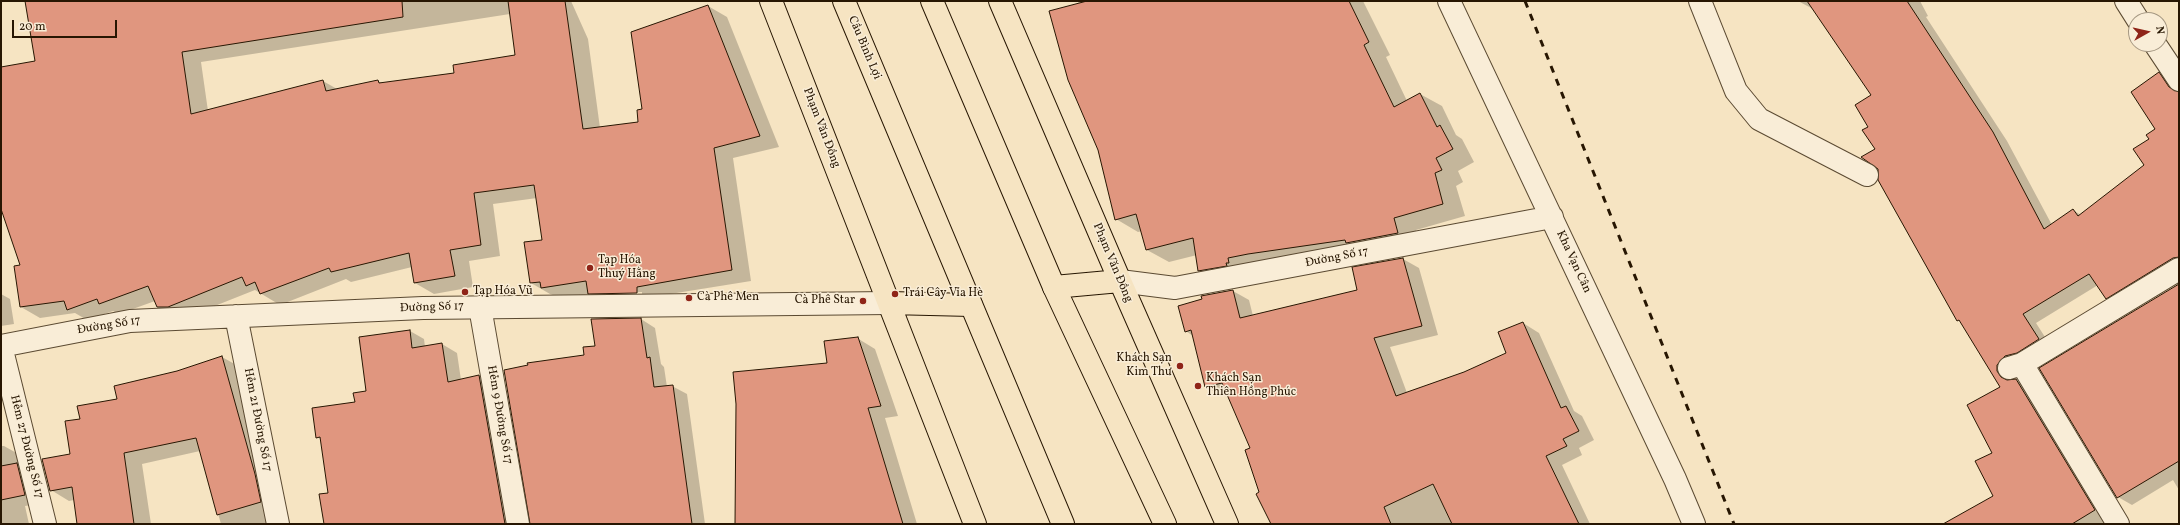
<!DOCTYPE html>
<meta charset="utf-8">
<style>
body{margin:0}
#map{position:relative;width:2180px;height:525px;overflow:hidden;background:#f6e4c2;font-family:Vollkorn,serif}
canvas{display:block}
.frame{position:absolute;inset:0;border:2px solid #271602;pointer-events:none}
.north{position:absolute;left:2128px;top:12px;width:40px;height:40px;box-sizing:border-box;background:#f9edd7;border:1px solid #a59782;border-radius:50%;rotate:82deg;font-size:11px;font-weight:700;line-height:16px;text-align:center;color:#271602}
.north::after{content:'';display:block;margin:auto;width:14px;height:18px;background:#8f2418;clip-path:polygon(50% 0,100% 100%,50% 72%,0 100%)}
.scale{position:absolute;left:12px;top:20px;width:105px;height:18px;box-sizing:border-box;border:2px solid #271602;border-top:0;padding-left:5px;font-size:12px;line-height:14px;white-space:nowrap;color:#271602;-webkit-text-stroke:3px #f9edd7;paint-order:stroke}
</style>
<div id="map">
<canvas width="2180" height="525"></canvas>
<div class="frame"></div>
<div class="north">N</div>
<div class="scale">20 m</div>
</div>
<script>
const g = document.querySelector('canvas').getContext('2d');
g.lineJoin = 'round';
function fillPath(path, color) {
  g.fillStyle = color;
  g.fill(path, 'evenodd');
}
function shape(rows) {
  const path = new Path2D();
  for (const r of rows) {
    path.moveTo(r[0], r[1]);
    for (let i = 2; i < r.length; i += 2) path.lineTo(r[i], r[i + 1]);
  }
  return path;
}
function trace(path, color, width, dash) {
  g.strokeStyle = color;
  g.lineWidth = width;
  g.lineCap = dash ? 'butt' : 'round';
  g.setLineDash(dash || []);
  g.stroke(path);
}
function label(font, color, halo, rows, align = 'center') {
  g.font = font + ' Vollkorn,serif';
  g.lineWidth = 3;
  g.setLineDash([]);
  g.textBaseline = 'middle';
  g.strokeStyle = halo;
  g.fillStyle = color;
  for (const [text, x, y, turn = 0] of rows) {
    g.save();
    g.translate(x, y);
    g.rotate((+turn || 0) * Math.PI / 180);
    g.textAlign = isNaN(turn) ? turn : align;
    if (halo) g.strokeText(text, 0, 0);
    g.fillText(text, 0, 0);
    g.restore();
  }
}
const shadow = shape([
 [26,1,571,1,588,39,600,128,640,123,643,110,708,6,727,17,779,147,733,158,751,281,608,304,590,294,561,298,550,294,531,283,543,241,537,198,493,204,500,256,469,261,473,287,434,294,415,283,412,267,351,282,346,279,280,305,255,290,187,317,177,318,157,307,155,301,119,314,113,311,87,320,75,313,40,318,21,307,21,266,1,206,1,68,37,61],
 [510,14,516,56,469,62,455,73,383,84,378,81,337,89,323,81,208,111,201,62],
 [642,292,642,294,605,295,605,293],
 [1078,1,1363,1,1390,55,1386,57,1407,101,1420,94,1442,106,1456,135,1462,139,1474,162,1458,171,1463,182,1456,186,1465,216,1416,230,1419,246,1221,283,1199,270,1197,255,1169,262,1147,250,1142,231,1138,232,1116,219],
 [1798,1,1920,1,1928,16,1926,17,2007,141,2052,225,2073,210,2081,215,2145,165,2150,139,2157,130,2159,73,2173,82,2179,90,2179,271,2121,306,2106,298,2098,285,2036,323,2052,348,2011,374,2011,381,2016,380,2031,388,2111,524,1982,524,1994,497,1993,453,2001,388,1962,322,1958,320,1876,150,1870,127,1873,95,1813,9],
 [1403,259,1419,268,1438,335,1390,347,1407,393,1464,373,1508,353,1523,323,1539,333,1574,411,1582,416,1594,440,1579,448,1582,455,1562,465,1590,524,1272,524,1261,493,1252,448,1228,394,1222,396,1206,387,1193,336,1186,331,1233,291,1249,300,1253,316,1358,290],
 [2179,285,2179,490,2173,480,2132,505,2118,497],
 [1,294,10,299,14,324,1,326],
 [641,319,655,328,661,364,664,367,667,387,672,386,687,394,705,524,531,524,585,356,596,347],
 [410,331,424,339,425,347,442,344,457,353,461,380,479,376,494,385,518,524,325,524,329,493,321,439,317,437,367,392],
 [857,338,875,349,898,416,885,418,917,524,736,524,828,364],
 [222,357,240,367,281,524,221,524,200,451,142,464,151,524,78,524,74,500,69,501,51,490,72,455,81,420,177,371],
 [1,446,4,446,20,455,40,504,25,506,29,524,1,524]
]);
const building = shape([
 [25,1,402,1,403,17,182,52,191,114,323,80,326,91,378,80,379,83,454,73,453,65,515,55,508,1,565,1,583,129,638,122,637,110,642,109,631,32,708,5,760,136,714,148,732,270,637,287,637,293,588,294,586,281,541,288,540,282,530,283,524,242,542,240,534,185,474,193,481,245,450,250,455,276,414,283,409,253,331,272,329,268,260,294,255,282,246,286,242,277,168,307,157,307,148,286,99,304,97,299,67,310,64,301,20,307,14,266,20,265,1,209,1,67,35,61,25,1],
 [1087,1,1349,1,1369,42,1364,45,1394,107,1420,93,1437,127,1440,125,1453,149,1436,158,1442,170,1435,173,1443,204,1394,218,1398,233,1346,243,1345,240,1248,254,1228,258,1229,263,1226,263,1227,266,1198,271,1193,238,1146,250,1136,214,1115,220,1098,150,1068,80,1049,11,1087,1],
 [1807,1,1907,1,1993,132,2044,229,2073,209,2078,216,2144,165,2133,149,2149,139,2146,135,2155,129,2131,92,2159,72,2169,87,2179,92,2179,257,2173,258,2106,299,2089,274,2023,314,2039,339,2017,353,2005,356,1997,365,1997,371,2001,377,2007,380,2016,379,2095,510,2072,524,1943,524,1993,496,1975,461,1992,453,1967,405,2000,387,1959,320,1957,321,1878,180,1878,169,1861,157,1875,149,1862,130,1868,127,1855,105,1871,95,1807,1],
 [1403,258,1422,326,1374,338,1396,396,1464,372,1506,353,1498,332,1523,322,1561,408,1566,406,1579,431,1563,439,1567,446,1546,456,1579,524,1452,524,1433,484,1384,507,1391,524,1271,524,1256,494,1259,492,1245,450,1250,448,1222,383,1205,387,1191,330,1185,332,1178,306,1202,299,1201,296,1233,290,1240,318,1357,290,1352,267,1403,258],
 [2179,284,2179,461,2117,498,2039,368,2179,284],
 [641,318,647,358,650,357,654,387,673,385,692,524,530,524,504,370,528,365,527,363,584,355,583,347,595,346,591,319,641,318],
 [410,330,412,348,442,343,448,382,479,375,505,524,324,524,319,494,328,493,320,437,316,438,312,408,355,402,353,393,366,391,359,337,410,330],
 [858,337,881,406,868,408,903,524,735,524,736,404,733,372,827,363,824,341,858,337],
 [222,356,255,474,261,502,217,515,196,438,124,453,134,524,77,524,72,487,50,491,42,459,70,454,65,421,80,419,77,406,117,399,114,386,177,371,222,356],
 [17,463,25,495,1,500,1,466,17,463]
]);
const minor = shape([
 [1449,1,1675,479,1694,524],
 [1700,1,1736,91,1759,119,1867,175],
 [2126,1,2138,20],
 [2155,44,2179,80],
 [1120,281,1175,288,1552,217],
 [480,307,518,524],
 [236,316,278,524],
 [1,346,130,321,423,308,889,303],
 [1,346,45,524],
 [2022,364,2118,524],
 [2009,368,2022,364,2179,269]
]);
const major = shape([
 [771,1,975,524],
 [1000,1,1120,281,1227,524],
 [1054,287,1120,281],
 [889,303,971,305]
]);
const highway = shape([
 [844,1,1063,524],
 [932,1,1054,287,1165,524]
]);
const rail = shape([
 [1525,1,1734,524]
]);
const markers = [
 [590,268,4,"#8f2418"],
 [465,292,4,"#8f2418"],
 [895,294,4,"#8f2418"],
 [689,298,4,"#8f2418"],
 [863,301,4,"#8f2418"],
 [1180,366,4,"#8f2418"],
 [1198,386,4,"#8f2418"]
];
const streetNames = [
 ["Cầu Bình Lợi",864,48,67],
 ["Phạm Văn Đồng",821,128,69],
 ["Đường Số 17",1337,258,-11],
 ["Kha Vạn Cân",1573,262,65],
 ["Phạm Văn Đồng",1112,263,67],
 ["Đường Số 17",432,308,-2],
 ["Đường Số 17",109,326,-9],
 ["Hẻm 9 Đường Số 17",499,415,80],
 ["Hẻm 21 Đường Số 17",257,420,79],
 ["Hẻm 27 Đường Số 17",26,447,76]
];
const poiNames = [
 ["Tạp Hóa",598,261],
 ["Thuý Hằng",598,275],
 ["Tạp Hóa Vũ",473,292],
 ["Trái Cây Vỉa Hè",903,294],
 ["Cà Phê Men",697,298],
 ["Cà Phê Star",855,301,"right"],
 ["Khách Sạn",1172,359,"right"],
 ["Kim Thư",1172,373,"right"],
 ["Khách Sạn",1206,379],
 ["Thiên Hồng Phúc",1206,393]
];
fillPath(shadow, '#0003');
fillPath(building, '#e0967f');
trace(building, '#271602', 1);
trace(minor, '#5b4a32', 24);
trace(major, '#271602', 24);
trace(highway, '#271602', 24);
trace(minor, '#f9edd7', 22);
trace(major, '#f6e4c2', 22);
trace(highway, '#f6e4c2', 22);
trace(rail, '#271602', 3, [7, 7]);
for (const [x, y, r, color] of markers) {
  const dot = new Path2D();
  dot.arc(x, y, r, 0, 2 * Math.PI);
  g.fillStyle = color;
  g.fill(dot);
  trace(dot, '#f9edd7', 1.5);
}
label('12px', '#271602', '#f9edd7', streetNames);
label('12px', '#271602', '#f9edd7', poiNames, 'left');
</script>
